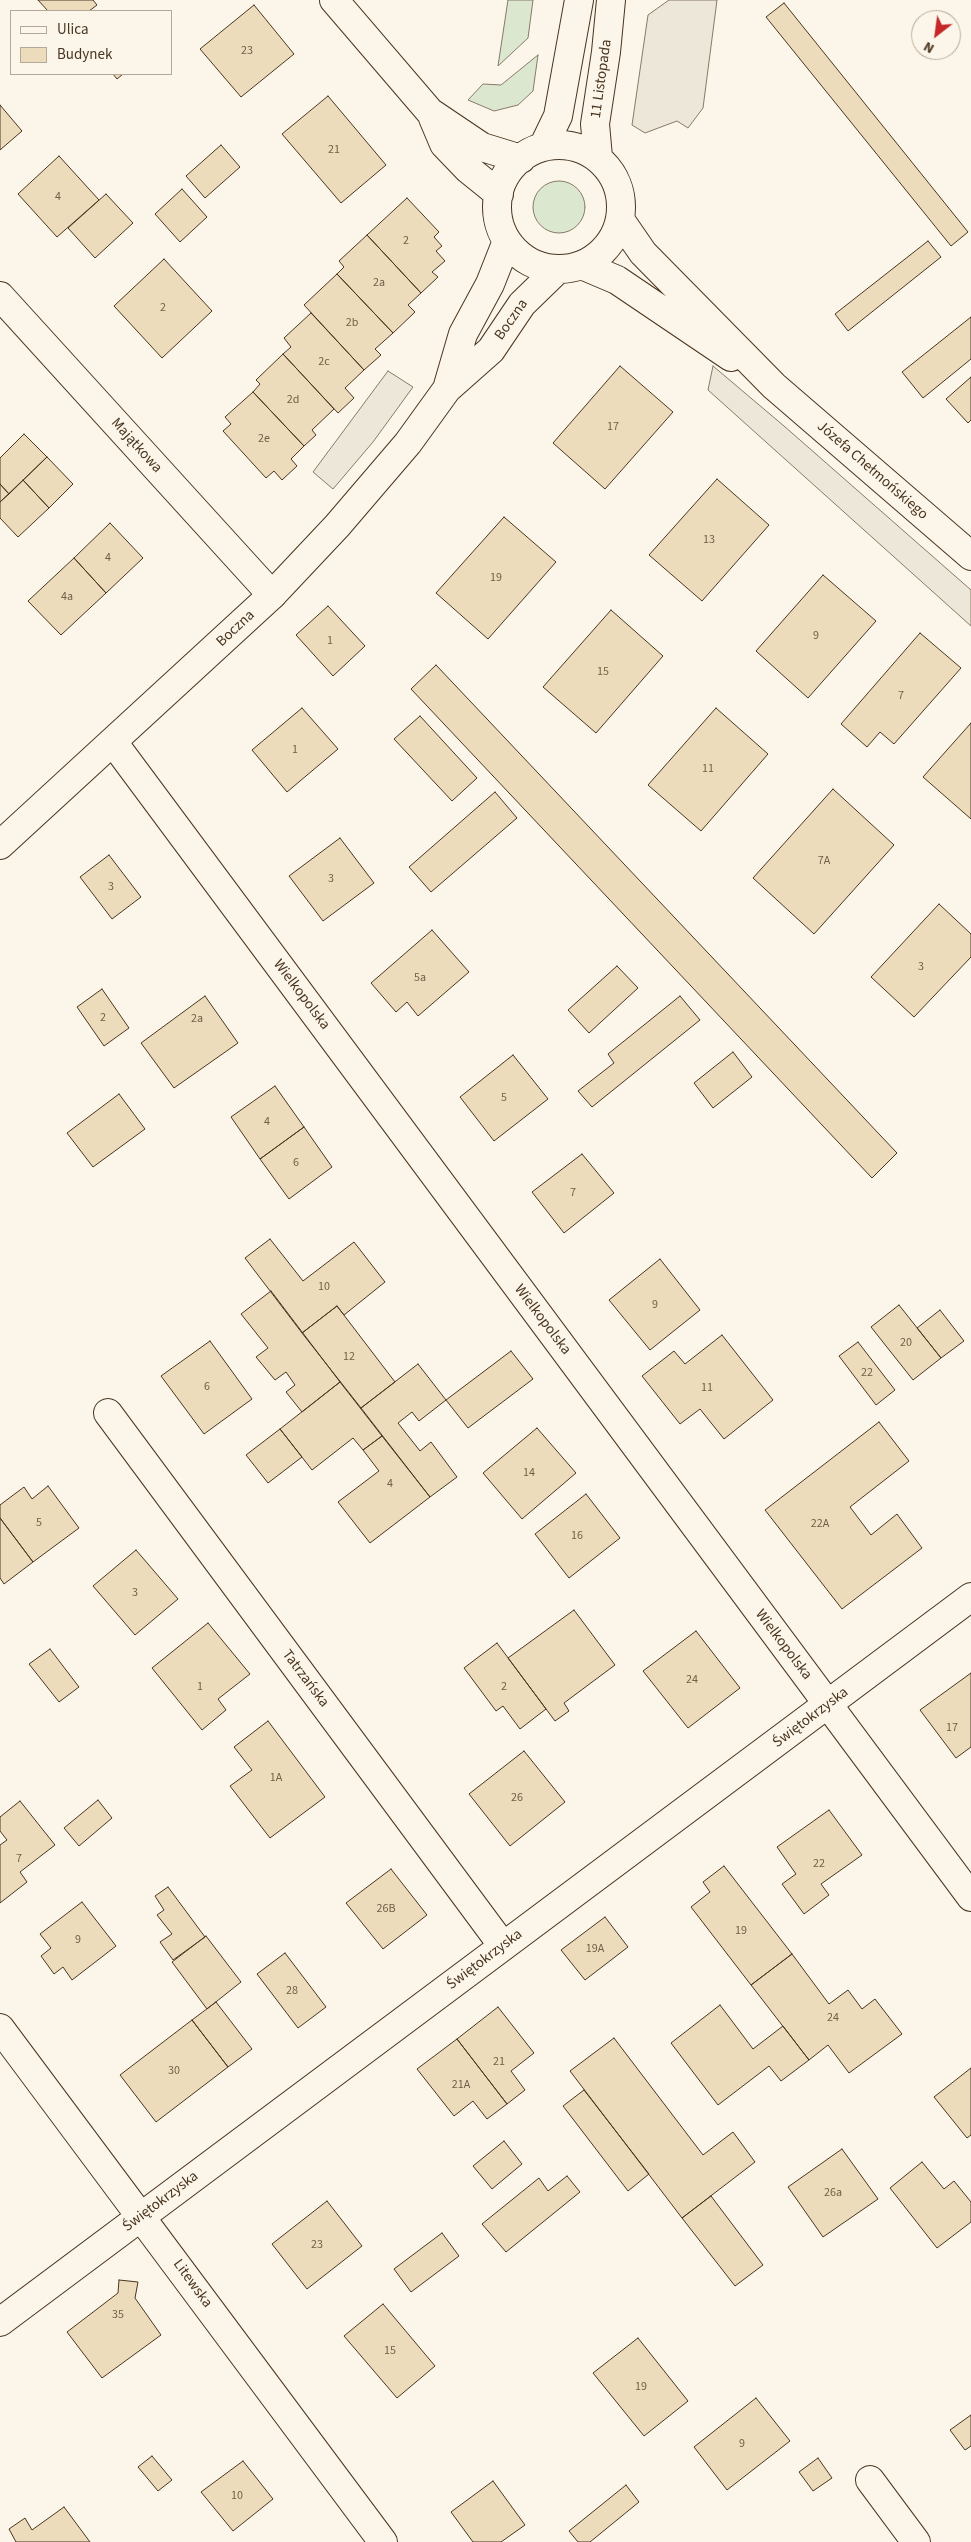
<!DOCTYPE html>
<meta charset="utf-8">
<style>
body{margin:0}
#map{position:relative;width:971px;height:2542px;overflow:hidden;background:#fbf6e9;font-family:"Source Sans 3",sans-serif}
canvas{display:block}
.legend{position:absolute;left:10px;top:10px;width:162px;height:65px;box-sizing:border-box;background:#fbf6e9;border:1px solid #b4a999;margin:0;padding:6px 9px;list-style:none;font-size:15px;color:#4a3520}
.legend li{display:flex;align-items:center;gap:10px;height:25px}
.legend b{width:25px;border:1px solid #b4a999}
.north{position:absolute;left:911px;top:10px;width:50px;height:50px;box-sizing:border-box;background:#fbf6e9;border:1px solid #b4a999;border-radius:50%;rotate:210deg;font-size:14px;font-weight:700;line-height:20px;text-align:center;color:#4a3520}
.north::after{content:'';display:block;margin:auto;width:18px;height:22px;background:#c62828;clip-path:polygon(50% 0,100% 100%,50% 72%,0 100%)}
</style>
<div id="map">
<canvas width="971" height="2542"></canvas>
<ul class="legend">
<li><b style="height:6px;background:#fbf6e9"></b>Ulica</li>
<li><b style="height:14px;background:#ecdcbc"></b>Budynek</li>
</ul>
<div class="north">N</div>
</div>
<script>
const g = document.querySelector('canvas').getContext('2d');
g.lineJoin = 'round';
function fillPath(path, color) {
  g.fillStyle = color;
  g.fill(path, 'evenodd');
}
function shape(rows) {
  const path = new Path2D();
  for (const r of rows) {
    if (r.length === 3) {
      path.moveTo(r[0] + r[2], r[1]);
      path.arc(r[0], r[1], r[2], 0, 2 * Math.PI);
      continue;
    }
    path.moveTo(r[0], r[1]);
    for (let i = 2; i < r.length; i += 2) path.lineTo(r[i], r[i + 1]);
  }
  return path;
}
function trace(path, color, width, dash) {
  g.strokeStyle = color;
  g.lineWidth = width;
  g.lineCap = dash ? 'butt' : 'round';
  g.setLineDash(dash || []);
  g.stroke(path);
}
function label(font, color, halo, rows, align = 'center') {
  g.font = font + ' "Source Sans 3",sans-serif';
  g.lineWidth = 4;
  g.setLineDash([]);
  g.textBaseline = 'middle';
  g.strokeStyle = halo;
  g.fillStyle = color;
  for (const [text, x, y, turn = 0] of rows) {
    g.save();
    g.translate(x, y);
    g.rotate((+turn || 0) * Math.PI / 180);
    g.textAlign = isNaN(turn) ? turn : align;
    if (halo) g.strokeText(text, 0, 0);
    g.fillText(text, 0, 0);
    g.restore();
  }
}
const green = shape([
 [508,0,533,0,528,38,498,66,508,0],
 [538,55,533,91,518,105,494,111,468,100,483,84,501,85,538,55],
 [559,207,26]
]);
const parking = shape([
 [669,0,717,0,703,108,688,128,677,121,645,133,632,125,648,15,669,0],
 [713,366,784,426,971,590,971,626,708,390,713,366],
 [388,371,413,387,373,442,333,489,313,472,388,371]
]);
const building = shape([
 [38,0,93,0,97,5,89,11,48,11,38,0],
 [784,3,968,232,951,246,766,17,784,3],
 [254,5,294,54,241,97,200,49,254,5],
 [113,74,123,74,117,79,113,74],
 [328,96,386,165,341,203,282,134,328,96],
 [0,105,22,131,0,150,0,105],
 [221,145,240,167,205,198,186,176,221,145],
 [59,156,99,200,57,237,18,194,59,156],
 [182,189,207,217,180,242,155,214,182,189],
 [106,194,133,223,95,258,68,228,106,194],
 [407,198,439,232,434,237,442,246,436,251,445,261,432,272,438,277,421,293,367,235,407,198],
 [367,235,421,293,408,305,415,312,393,333,337,274,344,267,339,261,367,235],
 [928,241,941,257,848,331,835,314,928,241],
 [164,259,212,311,162,358,114,306,164,259],
 [337,274,393,333,375,349,381,355,364,370,304,305,337,274],
 [311,313,364,370,345,388,354,398,338,413,283,354,291,347,284,338,311,313],
 [971,317,971,359,923,398,902,372,971,317],
 [283,354,334,409,312,430,316,435,304,446,253,392,260,384,256,380,283,354],
 [620,366,673,412,605,489,553,443,620,366],
 [971,377,971,420,968,423,946,399,971,377],
 [253,392,304,446,291,459,297,466,282,480,274,471,266,478,223,431,231,424,225,417,253,392],
 [24,434,47,457,9,494,0,484,0,458,24,434],
 [47,457,73,484,49,508,23,480,47,457],
 [717,479,769,525,702,601,649,555,717,479],
 [23,480,49,508,18,537,0,518,0,502,23,480],
 [0,484,9,494,0,502,0,484],
 [504,517,556,562,488,639,436,593,504,517],
 [110,523,143,558,106,593,74,558,110,523],
 [74,558,106,593,61,635,28,601,74,558],
 [823,575,876,621,808,698,756,651,823,575],
 [328,606,365,646,333,676,296,635,328,606],
 [611,610,663,656,596,733,543,687,611,610],
 [920,633,961,668,894,744,880,732,867,747,841,724,920,633],
 [436,665,897,1153,872,1178,411,689,436,665],
 [302,708,338,749,287,792,252,750,302,708],
 [716,708,768,754,701,831,648,785,716,708],
 [420,716,477,778,452,801,394,739,420,716],
 [971,723,971,819,923,777,971,723],
 [833,789,894,845,814,934,753,878,833,789],
 [495,792,517,818,431,892,409,867,495,792],
 [340,838,374,883,323,921,289,876,340,838],
 [109,855,141,897,112,919,80,877,109,855],
 [939,904,971,934,971,957,914,1017,871,977,939,904],
 [432,930,469,972,418,1016,407,1002,396,1012,371,983,432,930],
 [617,966,638,988,589,1033,568,1010,617,966],
 [102,989,129,1028,104,1046,77,1007,102,989],
 [205,996,238,1043,174,1088,141,1043,205,996],
 [680,996,700,1020,592,1107,578,1091,614,1063,608,1054,680,996],
 [733,1052,752,1077,713,1108,694,1083,733,1052],
 [513,1055,548,1099,494,1141,460,1097,513,1055],
 [275,1086,304,1127,260,1159,231,1117,275,1086],
 [119,1094,145,1129,93,1167,67,1133,119,1094],
 [304,1127,332,1167,289,1199,260,1159,304,1127],
 [582,1154,614,1193,564,1233,532,1192,582,1154],
 [270,1239,303,1281,354,1242,385,1282,344,1315,337,1306,302,1333,245,1258,270,1239],
 [660,1259,700,1310,650,1350,609,1300,660,1259],
 [271,1291,340,1382,302,1412,286,1392,295,1385,286,1372,275,1380,256,1357,268,1348,241,1314,271,1291],
 [899,1305,941,1358,913,1380,871,1327,899,1305],
 [337,1306,395,1382,361,1408,302,1333,337,1306],
 [940,1310,964,1341,941,1358,917,1328,940,1310],
 [722,1335,773,1400,724,1439,700,1409,680,1424,642,1376,674,1351,685,1364,722,1335],
 [210,1341,252,1399,204,1434,161,1376,210,1341],
 [858,1342,895,1390,876,1405,839,1356,858,1342],
 [511,1351,533,1379,468,1428,446,1400,511,1351],
 [418,1364,446,1400,419,1421,412,1412,398,1423,420,1451,431,1442,457,1477,430,1497,361,1408,418,1364],
 [340,1382,382,1436,363,1450,353,1438,312,1470,280,1429,340,1382],
 [879,1422,909,1461,850,1507,871,1535,897,1514,922,1548,842,1609,765,1510,879,1422],
 [537,1428,576,1473,522,1519,483,1473,537,1428],
 [280,1429,302,1457,268,1483,246,1455,280,1429],
 [382,1436,430,1497,370,1543,338,1502,379,1471,363,1450,382,1436],
 [48,1486,79,1528,33,1562,0,1518,0,1505,24,1487,32,1499,48,1486],
 [586,1494,620,1538,569,1578,535,1534,586,1494],
 [0,1518,33,1562,4,1584,0,1578,0,1518],
 [136,1550,178,1599,135,1635,93,1586,136,1550],
 [574,1610,615,1665,564,1703,569,1711,555,1721,508,1658,574,1610],
 [208,1623,250,1674,218,1699,226,1710,202,1730,152,1668,208,1623],
 [696,1631,740,1688,688,1728,643,1671,696,1631],
 [497,1643,546,1709,520,1729,503,1706,496,1711,464,1668,497,1643],
 [50,1649,79,1687,59,1702,29,1664,50,1649],
 [971,1673,971,1747,956,1758,920,1710,971,1673],
 [268,1721,325,1797,270,1838,230,1786,252,1770,234,1747,268,1721],
 [524,1751,565,1802,510,1846,469,1794,524,1751],
 [98,1800,112,1818,79,1846,64,1828,98,1800],
 [20,1801,55,1845,20,1872,27,1882,0,1903,0,1845,7,1840,0,1831,0,1817,20,1801],
 [829,1810,862,1855,821,1884,829,1895,804,1914,782,1884,796,1874,777,1847,829,1810],
 [724,1866,792,1954,751,1985,691,1907,710,1892,703,1882,724,1866],
 [391,1869,427,1915,383,1949,346,1903,391,1869],
 [168,1887,205,1937,173,1960,160,1942,172,1934,157,1915,164,1910,155,1896,168,1887],
 [82,1902,116,1946,72,1980,63,1967,54,1974,41,1956,51,1948,40,1934,82,1902],
 [605,1917,628,1947,585,1980,561,1950,605,1917],
 [206,1936,241,1982,207,2009,172,1962,206,1936],
 [285,1953,326,2007,298,2028,257,1974,285,1953],
 [792,1954,829,2004,848,1990,862,2009,875,1999,902,2034,849,2073,828,2045,809,2060,751,1985,792,1954],
 [216,2002,252,2049,228,2067,192,2020,216,2002],
 [720,2005,753,2049,783,2026,809,2060,781,2081,769,2066,718,2105,671,2043,720,2005],
 [498,2007,534,2053,511,2071,525,2090,507,2104,457,2039,498,2007],
 [192,2020,228,2067,156,2122,120,2075,192,2020],
 [614,2038,703,2155,733,2132,755,2162,682,2218,570,2071,614,2038],
 [457,2039,507,2104,487,2119,473,2101,454,2116,417,2069,457,2039],
 [971,2068,971,2135,967,2138,934,2097,971,2068],
 [584,2090,649,2174,628,2191,563,2106,584,2090],
 [504,2141,522,2164,492,2189,473,2166,504,2141],
 [842,2149,878,2199,823,2237,788,2187,842,2149],
 [922,2162,944,2189,954,2181,971,2202,971,2222,937,2248,890,2188,922,2162],
 [567,2176,580,2192,506,2252,482,2224,539,2178,548,2191,567,2176],
 [711,2196,763,2265,735,2286,682,2218,711,2196],
 [327,2201,362,2246,307,2289,272,2244,327,2201],
 [442,2233,459,2256,411,2292,394,2269,442,2233],
 [119,2280,138,2282,135,2298,161,2335,102,2378,67,2332,118,2293,119,2280],
 [383,2304,435,2366,397,2398,344,2336,383,2304],
 [638,2338,688,2401,644,2436,593,2373,638,2338],
 [756,2398,790,2441,727,2490,694,2447,756,2398],
 [971,2415,971,2446,965,2450,950,2430,971,2415],
 [152,2456,172,2480,158,2491,138,2467,152,2456],
 [818,2458,832,2478,813,2491,799,2472,818,2458],
 [243,2461,273,2499,233,2531,201,2492,243,2461],
 [493,2481,525,2525,501,2542,473,2542,451,2512,493,2481],
 [626,2485,639,2502,590,2542,578,2542,569,2531,626,2485],
 [64,2507,90,2542,16,2542,9,2529,25,2518,32,2530,64,2507]
]);
const minor = shape([
 [0,296,272,595],
 [113,742,971,1897],
 [108,1413,503,1946],
 [0,2028,383,2542],
 [0,2322,971,1597],
 [870,2480,916,2542]
]);
const tertiary = shape([
 [334,0,430,112,482,147,521,159],
 [433,118,444,144,468,169,499,194],
 [559,207,62],
 [544,145,558,116,579,0],
 [598,157,595,124,606,52,611,0],
 [621,221,643,253,774,386,971,556],
 [584,266,617,280,731,357],
 [447,389,463,334,490,284,507,241],
 [0,845,272,595,337,526,408,443,447,389,491,350,522,304,556,271]
]);
const numberNames = [
 ["23",247,51],
 ["21",334,150],
 ["4",58,197],
 ["2",406,241],
 ["2a",379,283],
 ["2",163,308],
 ["2b",352,323],
 ["2c",324,362],
 ["2d",293,400],
 ["17",613,427],
 ["2e",264,439],
 ["13",709,540],
 ["4",108,558],
 ["19",496,578],
 ["4a",67,597],
 ["9",816,636],
 ["1",330,641],
 ["15",603,672],
 ["7",901,696],
 ["1",295,750],
 ["11",708,769],
 ["7A",824,861],
 ["3",331,879],
 ["3",111,887],
 ["3",921,967],
 ["5a",420,978],
 ["2",103,1018],
 ["2a",197,1019],
 ["5",504,1098],
 ["4",267,1122],
 ["6",296,1163],
 ["7",573,1193],
 ["10",324,1287],
 ["9",655,1305],
 ["20",906,1343],
 ["12",349,1357],
 ["22",867,1373],
 ["6",207,1387],
 ["11",707,1388],
 ["14",529,1473],
 ["4",390,1484],
 ["5",39,1523],
 ["22A",820,1524],
 ["16",577,1536],
 ["3",135,1593],
 ["24",692,1680],
 ["1",200,1687],
 ["2",504,1687],
 ["17",952,1728],
 ["1A",276,1778],
 ["26",517,1798],
 ["7",19,1859],
 ["22",819,1864],
 ["26B",386,1909],
 ["19",741,1931],
 ["9",78,1940],
 ["19A",595,1949],
 ["28",292,1991],
 ["24",833,2018],
 ["21",499,2062],
 ["30",174,2071],
 ["21A",461,2085],
 ["26a",833,2193],
 ["23",317,2245],
 ["35",118,2315],
 ["15",390,2351],
 ["19",641,2387],
 ["9",742,2444],
 ["10",237,2496]
];
const streetNames = [
 ["11 Listopada",602,79,-82],
 ["Boczna",512,320,-55],
 ["Majątkowa",136,446,48],
 ["Józefa Chełmońskiego",872,471,41],
 ["Boczna",236,629,-43],
 ["Wielkopolska",301,995,53],
 ["Wielkopolska",542,1320,53],
 ["Wielkopolska",783,1645,53],
 ["Tatrzańska",305,1679,53],
 ["Świętokrzyska",811,1718,-37],
 ["Świętokrzyska",485,1960,-37],
 ["Świętokrzyska",161,2202,-37],
 ["Litewska",192,2284,54]
];
fillPath(green, '#dce7d0');
trace(green, '#887966', 1);
fillPath(parking, '#ede7d9');
trace(parking, '#887966', 1);
fillPath(building, '#ecdcbc');
trace(building, '#4a3520', 1);
trace(minor, '#4a3520', 30);
trace(tertiary, '#4a3520', 30);
trace(minor, '#fbf6e9', 28);
trace(tertiary, '#fbf6e9', 28);
label('12px', '#725f47', null, numberNames);
label('15px', '#4a3520', '#fbf6e9', streetNames);
</script>
